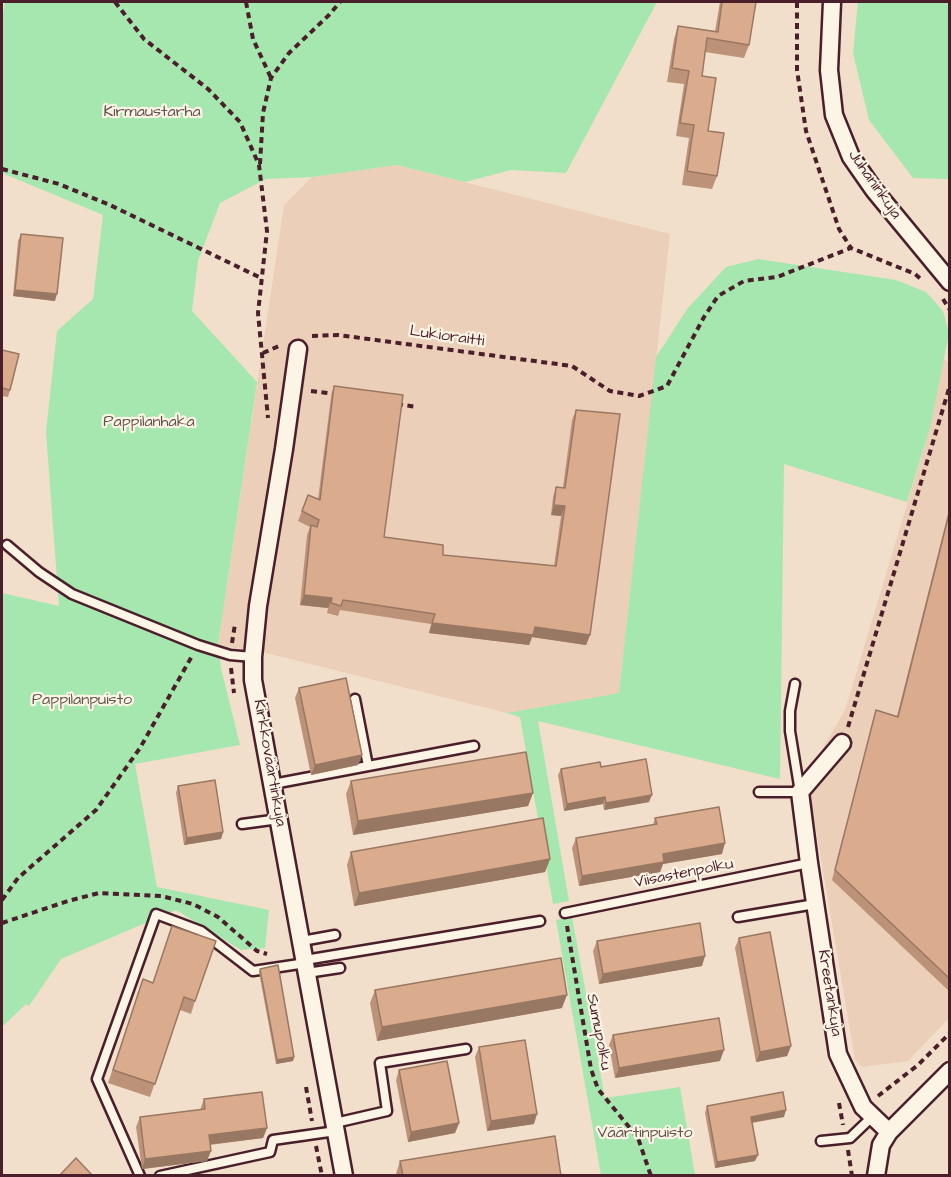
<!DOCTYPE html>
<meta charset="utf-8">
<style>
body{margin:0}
#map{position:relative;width:951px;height:1177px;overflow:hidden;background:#f2dfcb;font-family:"Architects Daughter",sans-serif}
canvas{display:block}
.frame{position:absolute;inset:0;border:3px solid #4a1f2b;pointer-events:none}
</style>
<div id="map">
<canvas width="951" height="1177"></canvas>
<div class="frame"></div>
</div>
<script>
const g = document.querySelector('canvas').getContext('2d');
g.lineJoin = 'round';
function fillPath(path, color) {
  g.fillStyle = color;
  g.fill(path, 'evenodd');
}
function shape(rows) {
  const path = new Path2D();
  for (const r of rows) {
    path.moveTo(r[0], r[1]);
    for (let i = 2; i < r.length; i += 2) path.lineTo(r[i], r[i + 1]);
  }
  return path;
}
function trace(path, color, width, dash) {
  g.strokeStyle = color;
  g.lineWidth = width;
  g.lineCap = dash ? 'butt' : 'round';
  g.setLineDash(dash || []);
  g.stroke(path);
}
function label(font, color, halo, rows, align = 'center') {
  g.font = font + ' "Architects Daughter",sans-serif';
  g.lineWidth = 4.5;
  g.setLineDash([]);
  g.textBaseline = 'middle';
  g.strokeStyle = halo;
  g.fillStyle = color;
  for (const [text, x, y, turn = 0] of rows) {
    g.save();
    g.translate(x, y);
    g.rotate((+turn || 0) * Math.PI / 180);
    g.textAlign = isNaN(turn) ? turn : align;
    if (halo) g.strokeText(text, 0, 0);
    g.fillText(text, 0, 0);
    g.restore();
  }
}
const built = shape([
 [397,165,670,234,619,693,507,713,270,654,218,645,284,205,312,177],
 [943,358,950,364,949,1018,908,1061,862,1067,855,1060,807,776,845,710,930,428]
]);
const green = shape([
 [5,2,657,2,566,173,511,170,465,182,397,165,312,177,266,179,220,203,198,261,192,311,257,382,218,645,221,668,240,745,135,764,157,887,269,910,265,948,241,950,176,910,61,959,29,1006,26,1004,2,1027,2,593,59,606,46,432,57,331,93,299,103,215,2,173,2,20],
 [858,2,949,2,949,179,913,178,869,120,853,53],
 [758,259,896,280,926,292,943,311,949,333,930,428,907,502,784,464,780,779,538,721,569,901,553,904,520,717,507,713,619,693,656,357,688,308,726,267],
 [572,917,605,1098,680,1087,695,1175,601,1175,556,920]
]);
const path = shape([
 [115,2,144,39,208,89,240,122,259,165,267,231,258,313,268,418],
 [246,2,253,39,271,78],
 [797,2,797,70,806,131,839,229,851,248],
 [260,164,263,113,271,78,289,53,329,15,340,2],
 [2,169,59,184,110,205,261,278],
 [943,299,950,310],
 [312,336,338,335,572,366,610,391,639,396,667,386,704,317,718,296,744,281,777,277,851,248,915,274,922,280],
 [263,353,279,346],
 [311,391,336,394],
 [397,404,417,407],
 [232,643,235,624],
 [231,668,234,693],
 [848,727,950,385],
 [2,900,18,878,96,810,140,748,192,656],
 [2,923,68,901,99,893,161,896,193,904,218,917,257,951,267,954],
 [567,926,591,1069,598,1089,638,1138,651,1176],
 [306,1087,312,1121],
 [878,1096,918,1065,950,1033],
 [839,1103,843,1125],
 [316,1146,322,1176],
 [848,1150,852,1176]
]);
const lane = shape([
 [7,545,39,572,72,594,198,645,230,655,253,657],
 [355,699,368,766],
 [273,784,474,746],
 [759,792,800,792,790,731,790,711,795,684],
 [242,824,279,819],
 [565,913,809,863],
 [738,917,815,904],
 [302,941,335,935],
 [305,960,540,921],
 [307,973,340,968],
 [335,1123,387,1111,380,1063,466,1049],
 [821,1141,850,1138,873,1116],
 [140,1176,97,1079,156,914,201,931,253,971,306,963],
 [160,1176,270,1152,273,1140,336,1131]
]);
const street = shape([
 [832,2,829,70,834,115,851,157,874,190,950,282],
 [298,349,284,449,258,606,253,657,253,680,344,1176],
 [842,743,800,792,809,863,838,1054,863,1107,889,1132,881,1145,876,1176],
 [889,1132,950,1071]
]);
const wall = shape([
 [720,2,756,2,749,45,744,58,705,52,702,76,708,131,717,176,712,189,682,185,689,138,676,136,684,84,667,82,674,39,678,26,715,31],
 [21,234,55,301,13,296,18,241],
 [2,350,10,390,8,397,2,396],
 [334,386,384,537,443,555,554,566,561,516,551,515,553,497,556,487,563,487,572,420,576,410,590,635,586,645,532,637,529,645,429,633,431,624,340,610,338,616,327,613,328,608,300,605,307,535,310,527,298,521,308,495,318,499,331,397],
 [950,506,950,992,832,880,873,721,876,710,897,716],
 [299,688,362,755,358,765,311,775,295,698],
 [601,767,649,802,604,810,603,804,564,811,558,775,561,769],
 [351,781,533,793,528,806,353,835,346,794],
 [178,786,223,832,221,839,184,845,176,793],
 [655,818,722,854,663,864,660,872,579,886,572,848,576,838,653,825],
 [351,852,550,859,545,872,354,906,347,865],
 [739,938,791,1046,787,1056,756,1062,735,948],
 [597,941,702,966,599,984,593,951],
 [260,969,294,1057,293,1061,276,1064,259,972],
 [143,979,195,1001,191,1014,180,1010,150,1097,108,1083],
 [375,990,562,1008,377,1041,370,1003],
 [613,1035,720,1061,615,1078,609,1045],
 [479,1047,534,1124,487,1131,475,1057],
 [399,1070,459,1123,455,1133,408,1142,396,1080],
 [204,1099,267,1128,263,1138,210,1145,207,1161,142,1169,136,1127,140,1117,200,1110],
 [707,1106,784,1117,752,1123,755,1161,715,1168,705,1113],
 [400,1161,561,1176,396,1176,396,1174]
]);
const shadedWall = shape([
 [15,290,57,294,55,301,13,296],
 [554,505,565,506,561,516,551,515],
 [304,595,332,598,328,608,300,605],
 [432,623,535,627,590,635,586,645,532,637,529,645,429,633],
 [362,755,358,765,311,775,315,765],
 [533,793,528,806,353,835,358,821],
 [652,795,649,802,604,810,606,803],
 [605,797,603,804,564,811,567,804],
 [223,832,221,839,184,845,187,838],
 [725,843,722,854,663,864,660,872,579,886,582,876,663,854],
 [550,859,545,872,354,906,359,893],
 [705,956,702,966,599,984,603,974],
 [567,995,562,1008,377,1041,382,1027],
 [791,1046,787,1056,756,1062,760,1052],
 [724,1050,720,1061,615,1078,619,1068],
 [294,1057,293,1061,276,1064,277,1060],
 [786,1110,784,1117,748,1123,751,1117],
 [537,1114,534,1124,487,1131,491,1121],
 [459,1123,455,1133,408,1142,411,1132],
 [267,1128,263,1138,205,1145,209,1135],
 [211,1151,207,1161,142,1169,145,1159],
 [758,1155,755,1161,715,1168,717,1162]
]);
const building = shape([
 [722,2,756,2,749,45,707,38,702,76,716,78,708,131,724,133,717,176,687,171,694,125,680,123,689,71,672,68,678,26,718,32,722,2],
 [21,234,63,238,57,294,15,290,21,234],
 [2,350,19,354,10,390,2,388,2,350],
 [334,386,403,395,384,537,443,545,443,555,556,566,565,506,554,505,556,487,565,488,576,410,620,414,590,635,535,627,533,635,432,623,435,614,343,600,341,606,331,603,332,598,304,595,311,525,317,527,319,520,302,511,308,495,320,500,334,386],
 [950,510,950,979,835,870,876,710,898,717,950,510],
 [346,678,362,755,315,765,299,688,346,678],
 [526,752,533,793,358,821,351,781,526,752],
 [646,759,652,795,606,803,605,797,567,804,561,769,600,762,601,767,646,759],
 [215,780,223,832,187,838,178,786,215,780],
 [719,807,725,843,663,854,664,862,582,876,576,838,657,824,655,818,719,807],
 [543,818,550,859,359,893,351,852,543,818],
 [700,923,705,956,603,974,597,941,700,923],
 [172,926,216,941,195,1001,184,997,155,1084,113,1070,143,979,153,983,172,926],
 [770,932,791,1046,760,1052,739,938,770,932],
 [561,958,567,995,382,1027,375,990,561,958],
 [278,965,294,1057,277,1060,260,969,278,965],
 [719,1018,724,1050,619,1068,613,1035,719,1018],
 [525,1040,537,1114,491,1121,479,1047,525,1040],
 [447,1061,459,1123,411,1132,399,1070,447,1061],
 [262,1092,267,1128,209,1135,211,1151,145,1159,140,1117,205,1109,204,1099,262,1092],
 [783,1092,786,1110,751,1117,758,1155,717,1162,707,1106,783,1092],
 [555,1136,561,1176,403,1176,400,1161,555,1136],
 [76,1158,93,1176,59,1176,76,1158]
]);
const parkNames = [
 ["Kirmaustarha",152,113],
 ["Pappilanhaka",149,423],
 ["Pappilanpuisto",82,701],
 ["Väärtinpuisto",645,1134]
];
const streetNames = [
 ["Juhaninkuja",874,185,55],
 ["Lukioraitti",447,337,8],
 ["Kirkkoväärtinkuja",269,763,80],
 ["Viisastenpolku",684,874,-11],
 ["Kreetankuja",829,993,81],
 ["Sumupolku",598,1032,79]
];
fillPath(built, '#ebcfb8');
fillPath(green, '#a6e6af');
trace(lane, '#4a1f2b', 13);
trace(street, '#4a1f2b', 21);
trace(path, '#4a1f2b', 4, [6, 4.5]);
trace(lane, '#fcf5e5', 8);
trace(street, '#fcf5e5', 16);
fillPath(wall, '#bc9379');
fillPath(shadedWall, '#997863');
fillPath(building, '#dbab8d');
trace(building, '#997863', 1.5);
label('16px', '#61514c', '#fcf5e5', parkNames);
label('16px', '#4a1f2b', '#fcf5e5', streetNames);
</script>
